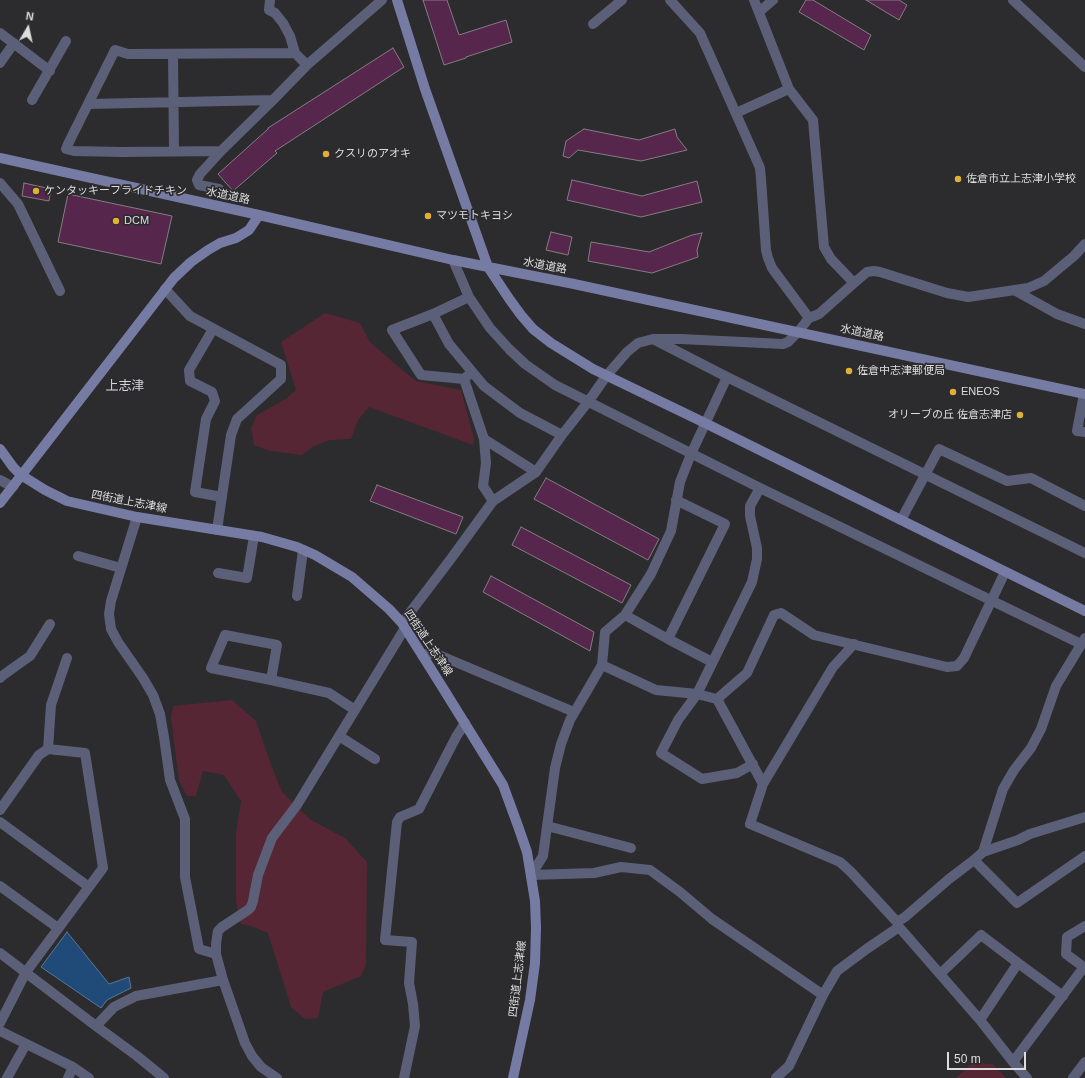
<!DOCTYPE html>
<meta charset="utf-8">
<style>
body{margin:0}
#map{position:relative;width:1085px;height:1078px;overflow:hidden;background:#2c2b2e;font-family:Arial,sans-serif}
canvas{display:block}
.north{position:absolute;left:8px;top:8px;width:40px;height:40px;-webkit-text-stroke:3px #2c2b2e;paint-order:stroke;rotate:9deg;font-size:11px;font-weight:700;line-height:16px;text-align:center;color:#deddde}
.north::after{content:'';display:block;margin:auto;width:14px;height:18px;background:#deddde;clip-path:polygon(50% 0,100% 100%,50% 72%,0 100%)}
.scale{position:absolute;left:947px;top:1052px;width:79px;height:18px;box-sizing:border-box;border:2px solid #deddde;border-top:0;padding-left:5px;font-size:12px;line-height:14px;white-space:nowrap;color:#deddde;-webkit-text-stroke:3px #2c2b2e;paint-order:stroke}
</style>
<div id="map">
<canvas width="1085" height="1078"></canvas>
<div class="north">N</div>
<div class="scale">50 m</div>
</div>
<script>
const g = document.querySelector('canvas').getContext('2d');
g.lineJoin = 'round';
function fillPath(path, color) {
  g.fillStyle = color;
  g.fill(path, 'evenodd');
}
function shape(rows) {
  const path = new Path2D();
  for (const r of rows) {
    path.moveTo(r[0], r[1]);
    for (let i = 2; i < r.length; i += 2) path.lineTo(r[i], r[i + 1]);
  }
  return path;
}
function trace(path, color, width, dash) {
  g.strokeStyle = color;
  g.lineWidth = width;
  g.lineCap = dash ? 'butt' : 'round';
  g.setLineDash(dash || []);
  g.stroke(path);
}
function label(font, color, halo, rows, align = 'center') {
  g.font = font + ' Arial,"Noto Sans JP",sans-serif';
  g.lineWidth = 3.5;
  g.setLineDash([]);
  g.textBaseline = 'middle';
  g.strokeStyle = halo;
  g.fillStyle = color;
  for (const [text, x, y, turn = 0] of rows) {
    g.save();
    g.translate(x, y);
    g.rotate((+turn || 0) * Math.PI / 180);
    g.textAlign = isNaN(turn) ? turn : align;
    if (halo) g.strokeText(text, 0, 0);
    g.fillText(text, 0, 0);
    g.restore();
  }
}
const green = shape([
 [325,313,360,323,370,342,394,363,416,381,461,390,474,439,473,445,369,407,358,420,351,439,330,440,314,446,302,455,270,451,254,445,251,428,257,415,287,398,296,390,281,342],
 [232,700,256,721,273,770,282,792,311,820,345,838,367,862,366,965,361,976,323,992,318,1018,305,1019,291,1007,268,933,251,926,241,924,236,901,236,834,241,801,224,775,203,771,196,796,187,796,179,780,171,718,173,706],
 [972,1063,993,1064,1006,1078,956,1078]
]);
const water = shape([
 [67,932,109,984,129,977,131,988,107,1000,101,1008,41,967,67,932]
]);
const building = shape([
 [423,0,447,0,459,35,506,20,512,42,466,57,466,58,444,65,423,0],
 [806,0,813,0,871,35,864,50,799,12,806,0],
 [866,0,899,0,907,5,899,20,866,0],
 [393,48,404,67,275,151,277,153,233,191,218,174,268,129,268,128,393,48],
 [584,129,639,140,675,129,677,137,687,150,641,161,578,150,569,158,563,156,566,141,584,129],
 [572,180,642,196,697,181,702,202,641,217,567,200,572,180],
 [24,183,51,189,49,201,22,196,24,183],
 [68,194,172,216,161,264,58,242,68,194],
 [551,232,572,237,568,255,546,250,551,232],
 [702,233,697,250,698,257,652,273,588,261,591,242,649,252,692,235,702,233],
 [546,478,659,539,648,560,534,499,546,478],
 [377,485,463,517,456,534,370,501,377,485],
 [521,527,631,585,622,603,512,545,521,527],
 [491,576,594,632,590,651,483,592,491,576]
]);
const street = shape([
 [270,0,269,10,275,13,283,23,290,36,295,53],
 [670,0,700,33,757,161,760,168,761,179,766,250,768,258,772,268,809,318],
 [754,0,789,89,813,120,824,247,831,259,854,283],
 [1013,0,1085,67],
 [759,12,773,0],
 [593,24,622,0],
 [0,33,50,71],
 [173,54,174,151],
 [0,63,14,43],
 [32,100,66,41],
 [88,104,273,100],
 [736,113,789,89],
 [221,151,122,152,74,151,66,149,68,144,115,50,128,54,295,53,307,65],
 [0,183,18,204,60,291],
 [219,189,199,185,197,180,200,174,221,151,273,100,307,65,382,0],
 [453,260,469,297,490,328,509,349,525,364,555,385,760,488,1081,644],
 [165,289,190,316,281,365,281,379,237,419,231,435,217,530],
 [1014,290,1057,314,1085,324],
 [469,297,433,314,392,330,421,375,464,379,472,372],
 [433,314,449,344,484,386,520,413,562,435],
 [213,329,189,370,190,381,212,392,215,401,206,419,195,492,222,497],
 [655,340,727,377,1085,553],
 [464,379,484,439,486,463,483,486,493,501],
 [1084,394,1077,431,1085,432],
 [484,439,536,472],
 [0,480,13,487],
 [137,517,111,601,109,614,111,629,118,642,143,678,153,695,160,714,164,737,170,780,185,819,185,877,199,949,216,954],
 [901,520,939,449,1007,481,1031,478,1085,506],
 [78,556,121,568],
 [218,573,247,578,254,536],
 [297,596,303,550],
 [625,615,668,639,712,662],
 [402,623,450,560,493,501,536,472,562,435,588,402,607,375,627,352,638,343,653,339,681,339,783,344,788,342,798,332,809,318,819,314,854,283,867,272,874,271,880,272,947,293,968,297,1028,288,1044,281,1074,256,1085,244],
 [668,639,725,524,676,500],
 [854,644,833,667,763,784,750,824,840,862,851,872,897,922,899,927,980,1020,1013,1062,1027,1078],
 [422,655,434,653,574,712],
 [602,665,656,690,697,694,717,699,747,673,774,615,781,613,814,635,947,667,957,666,964,658,1005,572],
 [0,678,2,676,30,656,50,624],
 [271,680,277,645,225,635,211,668,271,680,329,693,355,710],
 [717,699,763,784],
 [339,736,375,759],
 [753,764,737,773,702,779,661,753,678,720,697,694,752,582,757,559,757,548,750,516,750,506,760,488],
 [0,810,39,755,48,749,51,705,67,658],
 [0,822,89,887],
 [547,826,631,848],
 [983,852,1003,789,1014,770,1031,748,1041,729,1056,686,1085,638],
 [974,860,1017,903,1085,856],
 [531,875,543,856,555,768,561,744,570,720,602,665,605,632,625,615,651,574,671,531,680,482,691,454,727,377],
 [531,875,594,873,621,867,650,870,680,892,712,919,823,995],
 [0,886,58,928],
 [897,922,905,917,949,879,974,860,983,852,1018,840,1030,834,1085,817],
 [1085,926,1067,937,1066,954,1085,968],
 [0,953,96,1026,137,1056,164,1078],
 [940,974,981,935,1018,963,1063,996],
 [980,1020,1018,963],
 [0,1023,26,972,103,868,85,753,48,749],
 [96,1026,114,1007,136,996,223,980],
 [0,1031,73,1067,89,1078],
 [1013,1062,1084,967],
 [7,1078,26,1044],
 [68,1078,73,1067],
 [277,1078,261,1067,252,1056,245,1043,223,980,216,954,216,944,217,937,218,931,222,927,248,910,251,907,253,901,258,875,272,838,297,805,405,628],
 [404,1078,415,1026,413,1004,409,983,412,942,385,940,397,822,400,817,419,809,456,737,465,723],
 [776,1078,789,1066,823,995,837,971,868,948,899,927],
 [1073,1078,1085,1062]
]);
const secondary = shape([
 [397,0,425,89,488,267,510,300,521,315,533,329,551,343,593,369,705,423,1085,611],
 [0,158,259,215,453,260,574,284,1085,394],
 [0,449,13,467,21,475,45,490,67,501,137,517,262,537,297,547,315,555,352,577,389,609,402,623,441,685,503,785,518,826,527,852,535,901,536,928,535,963,530,1000,513,1078],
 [0,503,174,278,191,262,208,250,220,243,236,238,249,230,259,215]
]);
const markers = [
 [326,154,4,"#dfb033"],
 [958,179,4,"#dfb033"],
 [36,191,4,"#dfb033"],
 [428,216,4,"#dfb033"],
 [116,221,4,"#dfb033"],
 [849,371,4,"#dfb033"],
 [953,392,4,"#dfb033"],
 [1020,415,4,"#dfb033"]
];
const poiNames = [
 ["クスリのアオキ",334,154],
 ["佐倉市立上志津小学校",966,179],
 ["ケンタッキーフライドチキン",44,191],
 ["マツモトキヨシ",436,216],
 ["DCM",124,221],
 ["佐倉中志津郵便局",857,371],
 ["ENEOS",961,392],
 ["オリーブの丘 佐倉志津店",1012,415,"right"]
];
const streetNames = [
 ["水道道路",228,196,12],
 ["水道道路",545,266,11],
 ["水道道路",862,333,12],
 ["四街道上志津線",129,502,11],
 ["四街道上志津線",428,643,56],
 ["四街道上志津線",518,979,-83]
];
const quarterNames = [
 ["上志津",125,386]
];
fillPath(green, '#572634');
fillPath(water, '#204b79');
trace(water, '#597797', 1);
fillPath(building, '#57264d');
trace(building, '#827e81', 1);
trace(street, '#5c5f78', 10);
trace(secondary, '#767ba3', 10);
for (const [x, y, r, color] of markers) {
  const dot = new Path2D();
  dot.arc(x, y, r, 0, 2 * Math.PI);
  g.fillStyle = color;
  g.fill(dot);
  trace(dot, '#2c2b2e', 1.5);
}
label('11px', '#deddde', '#2c2b2e', poiNames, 'left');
label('11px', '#deddde', '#2c2b2e', streetNames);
label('13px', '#d5d3d7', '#2c2b2e', quarterNames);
</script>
